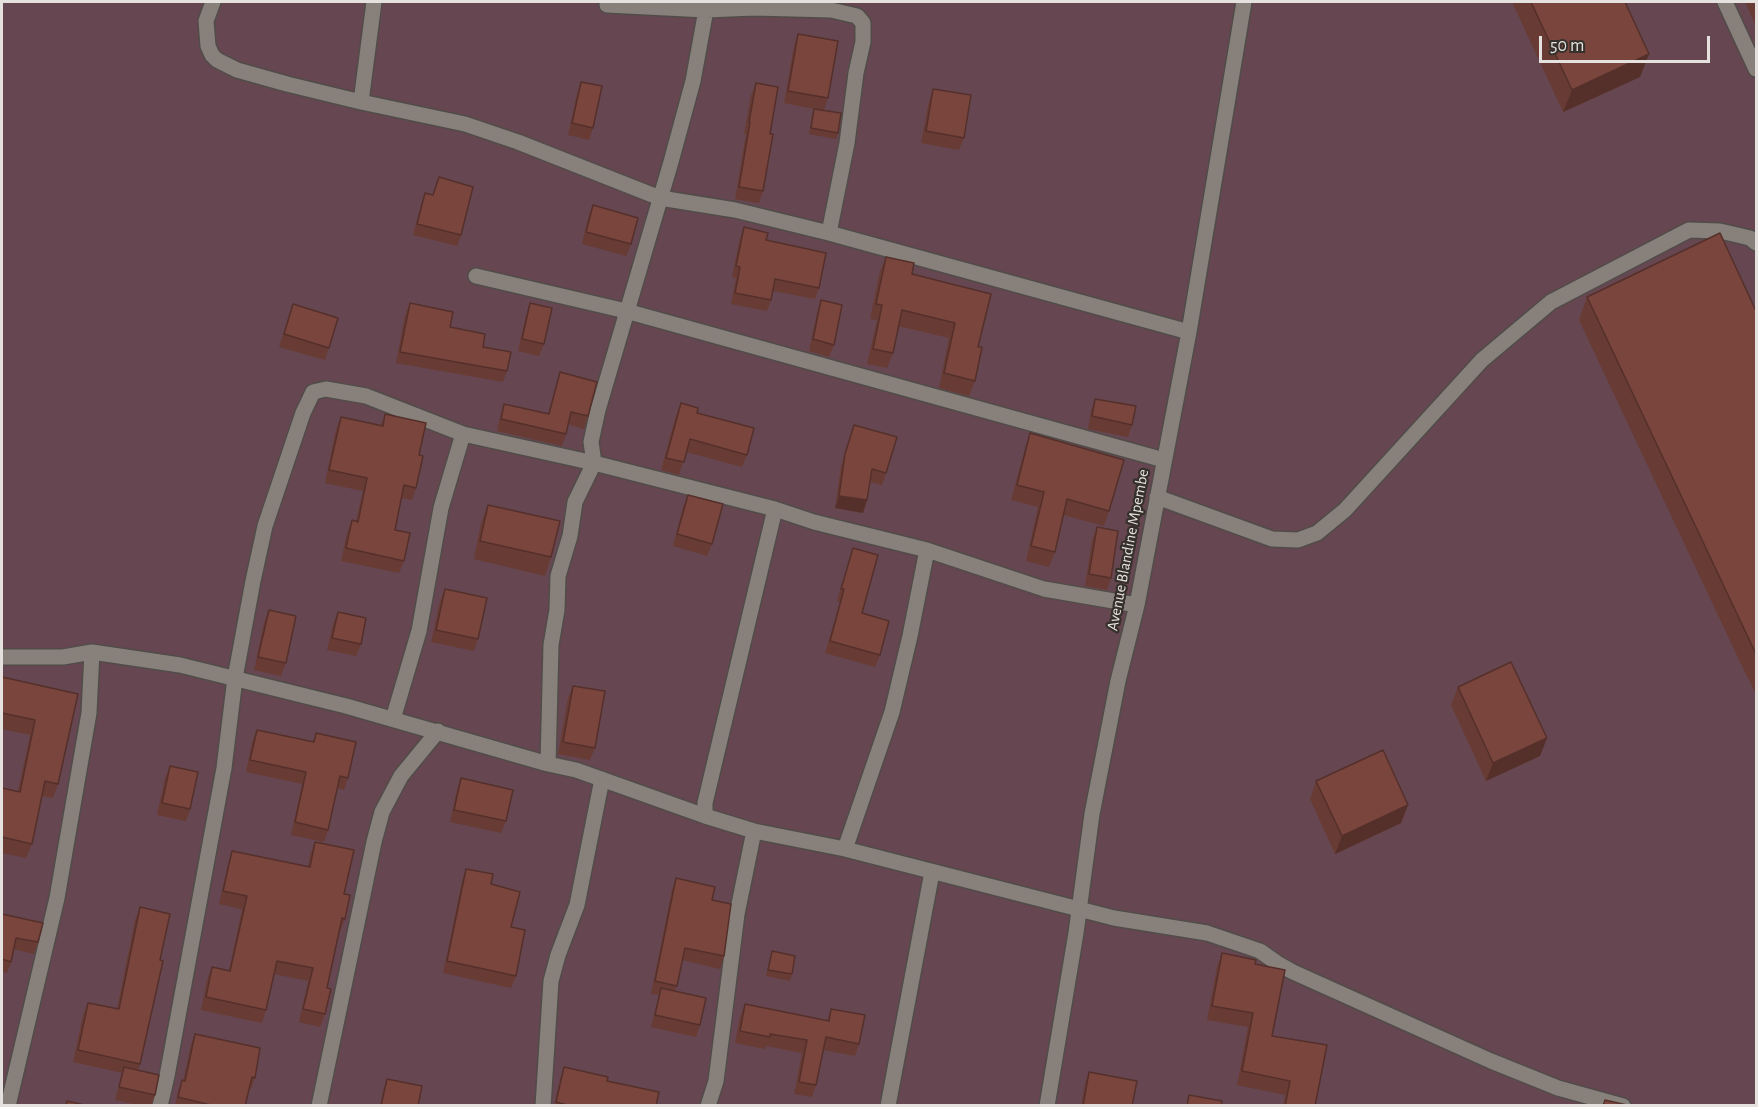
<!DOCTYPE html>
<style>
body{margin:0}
#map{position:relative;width:1758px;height:1107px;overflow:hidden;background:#35302b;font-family:"Alegreya Sans",sans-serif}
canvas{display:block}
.frame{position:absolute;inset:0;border:3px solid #e5e1de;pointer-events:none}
.scale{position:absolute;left:1539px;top:36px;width:171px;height:27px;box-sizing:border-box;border:3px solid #e5e1de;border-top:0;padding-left:8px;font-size:18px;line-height:21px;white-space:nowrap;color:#e5e1de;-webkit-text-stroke:4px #35302b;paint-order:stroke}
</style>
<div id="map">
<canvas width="1758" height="1107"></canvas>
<div class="frame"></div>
<div class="scale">50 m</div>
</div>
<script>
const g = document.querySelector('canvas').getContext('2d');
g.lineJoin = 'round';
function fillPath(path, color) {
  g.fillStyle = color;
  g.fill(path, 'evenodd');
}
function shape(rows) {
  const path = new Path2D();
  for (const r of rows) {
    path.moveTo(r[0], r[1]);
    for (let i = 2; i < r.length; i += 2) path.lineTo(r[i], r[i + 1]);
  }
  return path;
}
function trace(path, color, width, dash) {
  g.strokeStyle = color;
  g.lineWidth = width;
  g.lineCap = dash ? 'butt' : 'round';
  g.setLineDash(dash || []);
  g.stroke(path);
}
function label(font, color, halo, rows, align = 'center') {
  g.font = font + ' "Alegreya Sans",sans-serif';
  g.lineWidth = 4.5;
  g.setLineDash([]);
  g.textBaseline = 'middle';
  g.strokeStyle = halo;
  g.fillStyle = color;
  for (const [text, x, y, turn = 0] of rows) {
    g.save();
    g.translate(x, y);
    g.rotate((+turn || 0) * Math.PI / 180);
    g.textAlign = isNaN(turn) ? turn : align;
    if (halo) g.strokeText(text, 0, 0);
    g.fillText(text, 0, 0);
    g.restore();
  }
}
const green = shape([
 [2,2,1756,2,1756,1105,2,1105]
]);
const minor = shape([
 [213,2,206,21,208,46,212,55,217,60,237,70,287,84,361,102,465,124,518,142,660,198,735,210,829,233,1189,332],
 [1725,2,1756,69],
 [607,5,706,10,754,8,831,10,857,16,863,23,863,42,856,73,847,143,829,233],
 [361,102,374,2],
 [476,276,626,311,1164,460],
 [1157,497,1272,539,1298,540,1317,533,1345,510,1482,360,1551,302,1689,230,1720,231,1750,238,1756,243],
 [2,657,63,657,92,652,180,665,346,706,548,764,576,770,705,816,754,831,845,849,1114,918,1207,933,1260,951,1277,963,1293,972,1491,1061,1558,1088,1623,1106],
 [393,719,419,631,441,508,463,434],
 [548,764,551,645,557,610,558,576,570,536,575,502,594,463,591,442,598,410,671,162,693,81,706,10],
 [705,816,705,803,775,509],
 [845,849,892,712,910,636,927,550],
 [8,1106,57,898,89,713,92,652],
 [160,1106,167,1076,224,768,235,678,253,581,265,526,303,413,313,392,326,389,366,396,463,434,594,463,775,509,814,522,927,550,1044,589,1137,605],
 [319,1106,374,842,382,812,401,776,438,731],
 [543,1106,551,981,558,955,577,905,602,779],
 [708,1106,716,1081,737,914,754,831],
 [888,1106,932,872],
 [1047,1106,1076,933,1092,814,1118,681,1137,605,1189,332,1244,2]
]);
const wall = shape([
 [1512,2,1625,2,1640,77,1563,112],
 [1745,2,1756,2,1756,26],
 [798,34,828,98,824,110,838,133,836,139,809,134,812,115,814,109,784,103,794,46],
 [581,82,593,128,589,140,568,135,577,94],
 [756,83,770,134,763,191,759,203,735,199,746,134,744,134,751,95],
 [933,89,964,138,959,150,921,143,929,101],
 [439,177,461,235,457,246,413,235,421,204,425,193,433,195],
 [593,205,631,244,626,256,582,244,588,218],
 [744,227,766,240,819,288,815,299,773,291,771,300,767,311,731,304,736,278,732,277,740,238],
 [886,257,912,274,978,347,975,381,969,396,939,388,949,338,898,326,893,353,887,368,867,364,877,320,870,319,880,271],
 [1587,297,1756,311,1756,694,1741,664,1579,320],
 [821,300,834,345,829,357,809,351,817,312],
 [410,303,483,347,507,371,503,382,396,363,405,315],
 [530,303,544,344,539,356,518,351,526,315],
 [293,304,329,348,325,360,279,347],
 [560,372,588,416,584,429,568,424,566,434,562,446,497,431,500,417,504,404,548,414],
 [1095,399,1132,425,1128,437,1088,429,1091,411],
 [681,403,697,413,747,455,742,467,686,452,679,475,661,470,676,415],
 [385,414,419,455,416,488,412,500,402,498,395,530,404,561,399,573,341,561,347,533,352,520,356,521,363,491,325,483,336,429,341,417,381,425],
 [854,425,886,473,882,485,870,482,867,500,863,513,835,508,841,466],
 [1030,433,1109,511,1104,526,1063,515,1055,552,1049,567,1026,561,1038,507,1011,500,1025,448],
 [688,495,712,544,707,556,673,546,683,507],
 [488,505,551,557,545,576,474,559,481,523],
 [1097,527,1111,578,1107,590,1085,586,1092,540],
 [853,548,862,613,880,655,875,667,825,653,840,602,837,601],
 [445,589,478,639,474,651,431,642,440,601],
 [269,610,286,663,281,676,254,670,264,622],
 [338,612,361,644,356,656,327,650,333,624],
 [2,677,78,694,58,784,53,798,42,796,32,844,26,858,2,853,2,788,18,791,30,735,2,729],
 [573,686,595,748,590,760,558,754,568,698],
 [1458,687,1547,738,1540,756,1486,781,1451,705],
 [257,730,313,742,316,733,348,778,344,790,337,788,328,830,324,842,291,835,302,784,246,772,252,742],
 [170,766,190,809,186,821,157,815,165,778],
 [461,778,506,821,501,833,450,822,457,790],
 [1316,781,1408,805,1401,823,1335,854,1310,799],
 [315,842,344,894,345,919,340,932,339,932,327,988,325,1014,320,1027,299,1022,308,981,274,974,266,1010,262,1023,201,1010,207,980,212,967,229,970,242,909,219,904,228,864,232,851,308,867,310,855],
 [466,869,491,884,511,927,516,976,511,988,443,973,462,881],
 [676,878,712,900,724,956,720,969,682,960,675,991,700,1025,696,1037,651,1027,659,995,651,994,672,890],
 [140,907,160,960,140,1064,138,1070,155,1095,151,1106,142,1106,115,1100,122,1073,73,1062,83,1015,88,1003,117,1009,135,920],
 [2,914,38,942,34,954,13,949,11,962,7,973,2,972],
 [772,951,792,974,790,981,766,976],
 [1222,953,1255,964,1272,1036,1315,1106,1283,1106,1285,1095,1237,1085,1248,1027,1207,1020,1217,967],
 [745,1004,827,1021,831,1009,859,1044,855,1056,823,1050,816,1085,812,1097,794,1094,802,1053,766,1046,765,1049,735,1043,740,1017],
 [195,1034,255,1078,251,1089,249,1088,245,1106,175,1106,178,1091,182,1080,183,1081,191,1045],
 [564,1067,607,1081,656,1106,554,1106,560,1079],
 [1089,1072,1132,1106,1081,1106,1085,1083],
 [387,1079,418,1106,380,1106,383,1091]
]);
const shadedWall = shape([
 [1649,54,1640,77,1563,112,1572,90],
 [839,496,867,500,863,513,835,508],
 [1547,738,1540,756,1486,781,1493,763],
 [1408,805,1401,823,1335,854,1342,836]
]);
const building = shape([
 [1531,2,1625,2,1649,54,1572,90,1531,2],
 [798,34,838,41,828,98,788,91,798,34],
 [581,82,602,86,593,128,572,123,581,82],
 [756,83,778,87,770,134,773,134,763,191,739,187,750,122,749,122,756,83],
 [933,89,971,95,964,138,926,131,933,89],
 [814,109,841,113,838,133,811,128,814,109],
 [439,177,473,187,461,235,417,224,425,193,433,195,439,177],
 [593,205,638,218,631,244,586,232,593,205],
 [744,227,768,233,766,240,826,253,819,288,775,279,771,300,735,293,740,267,736,266,744,227],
 [1720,233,1756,311,1756,654,1587,297,1720,233],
 [886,257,914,263,912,274,991,294,978,347,982,347,975,381,944,373,955,323,902,310,893,353,873,349,882,305,876,304,886,257],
 [821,300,842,305,834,345,813,339,821,300],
 [410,303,453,312,450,327,485,334,483,347,511,352,507,371,400,352,410,303],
 [530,303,552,308,544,344,522,339,530,303],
 [293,304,338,318,329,348,284,334,293,304],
 [560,372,597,382,588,416,571,412,566,434,501,419,504,404,549,414,560,372],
 [1095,399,1136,406,1132,425,1092,416,1095,399],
 [681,403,698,408,697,413,754,428,747,455,690,439,684,462,666,458,681,403],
 [385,414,426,423,419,455,423,456,416,488,404,485,395,530,410,533,404,561,346,548,352,520,358,522,367,478,329,470,341,417,383,426,385,414],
 [854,425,897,437,886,473,872,469,867,500,839,496,845,454,854,425],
 [1030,433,1124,460,1109,511,1067,499,1055,552,1031,546,1044,492,1017,485,1030,433],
 [688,495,723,504,712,544,677,534,688,495],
 [488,505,560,521,551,557,480,541,488,505],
 [1097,527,1118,531,1111,578,1089,574,1097,527],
 [853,548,878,555,862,613,889,621,880,655,830,641,844,589,841,589,853,548],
 [445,589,487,598,478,639,436,630,445,589],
 [269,610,296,616,286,663,258,657,269,610],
 [338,612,366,618,361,644,332,638,338,612],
 [1511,662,1547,738,1493,763,1458,687,1511,662],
 [2,677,78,694,58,784,45,781,32,844,2,837,2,788,20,792,35,720,2,713,2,677],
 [573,686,605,691,595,748,563,742,573,686],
 [257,730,314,742,316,733,356,742,348,778,340,776,328,830,295,822,306,772,250,760,257,730],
 [1383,750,1408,805,1342,836,1316,781,1383,750],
 [170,766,198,772,190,809,162,803,170,766],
 [461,778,513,790,506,821,454,810,461,778],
 [315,842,354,850,344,894,350,895,345,919,342,918,327,988,331,989,325,1014,303,1009,313,968,277,961,266,1010,206,997,212,967,230,971,247,896,223,891,232,851,310,867,315,842],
 [466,869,493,874,491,884,520,892,511,927,525,930,516,976,447,961,466,869],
 [676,878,715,887,712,900,731,904,724,956,685,948,677,986,655,981,676,878],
 [140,907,170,914,160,960,163,961,140,1064,78,1050,88,1003,119,1009,140,907],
 [2,914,43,923,38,942,16,938,11,962,2,959,2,914],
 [772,951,795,956,792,974,768,970,772,951],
 [1222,953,1256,960,1255,964,1285,970,1272,1036,1327,1045,1315,1106,1285,1106,1290,1081,1242,1071,1253,1013,1212,1006,1222,953],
 [661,988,706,998,700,1025,655,1015,661,988],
 [745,1004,829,1021,831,1009,865,1015,859,1044,826,1037,816,1085,799,1082,807,1040,770,1034,770,1037,740,1031,745,1004],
 [195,1034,260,1048,255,1078,252,1077,245,1106,215,1106,178,1097,182,1080,185,1081,195,1034],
 [124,1067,159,1075,155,1095,119,1087,124,1067],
 [564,1067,608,1077,607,1081,659,1092,656,1106,571,1106,556,1102,564,1067],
 [1089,1072,1137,1081,1132,1106,1083,1106,1089,1072],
 [387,1079,422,1086,418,1106,381,1106,387,1079],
 [1189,1095,1222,1101,1221,1106,1187,1106,1189,1095],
 [1605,1100,1631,1106,1603,1106,1605,1100],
 [67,1101,89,1106,66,1106,67,1101]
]);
const streetNames = [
 ["Avenue Blandine Mpembe",1128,550,-79]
];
fillPath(green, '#664751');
trace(minor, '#514c49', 18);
trace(minor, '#87807b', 15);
fillPath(wall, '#683b34');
fillPath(shadedWall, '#55302b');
fillPath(building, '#79453d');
trace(building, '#55302b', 1.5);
label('16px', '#e5e1de', '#35302b', streetNames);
</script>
